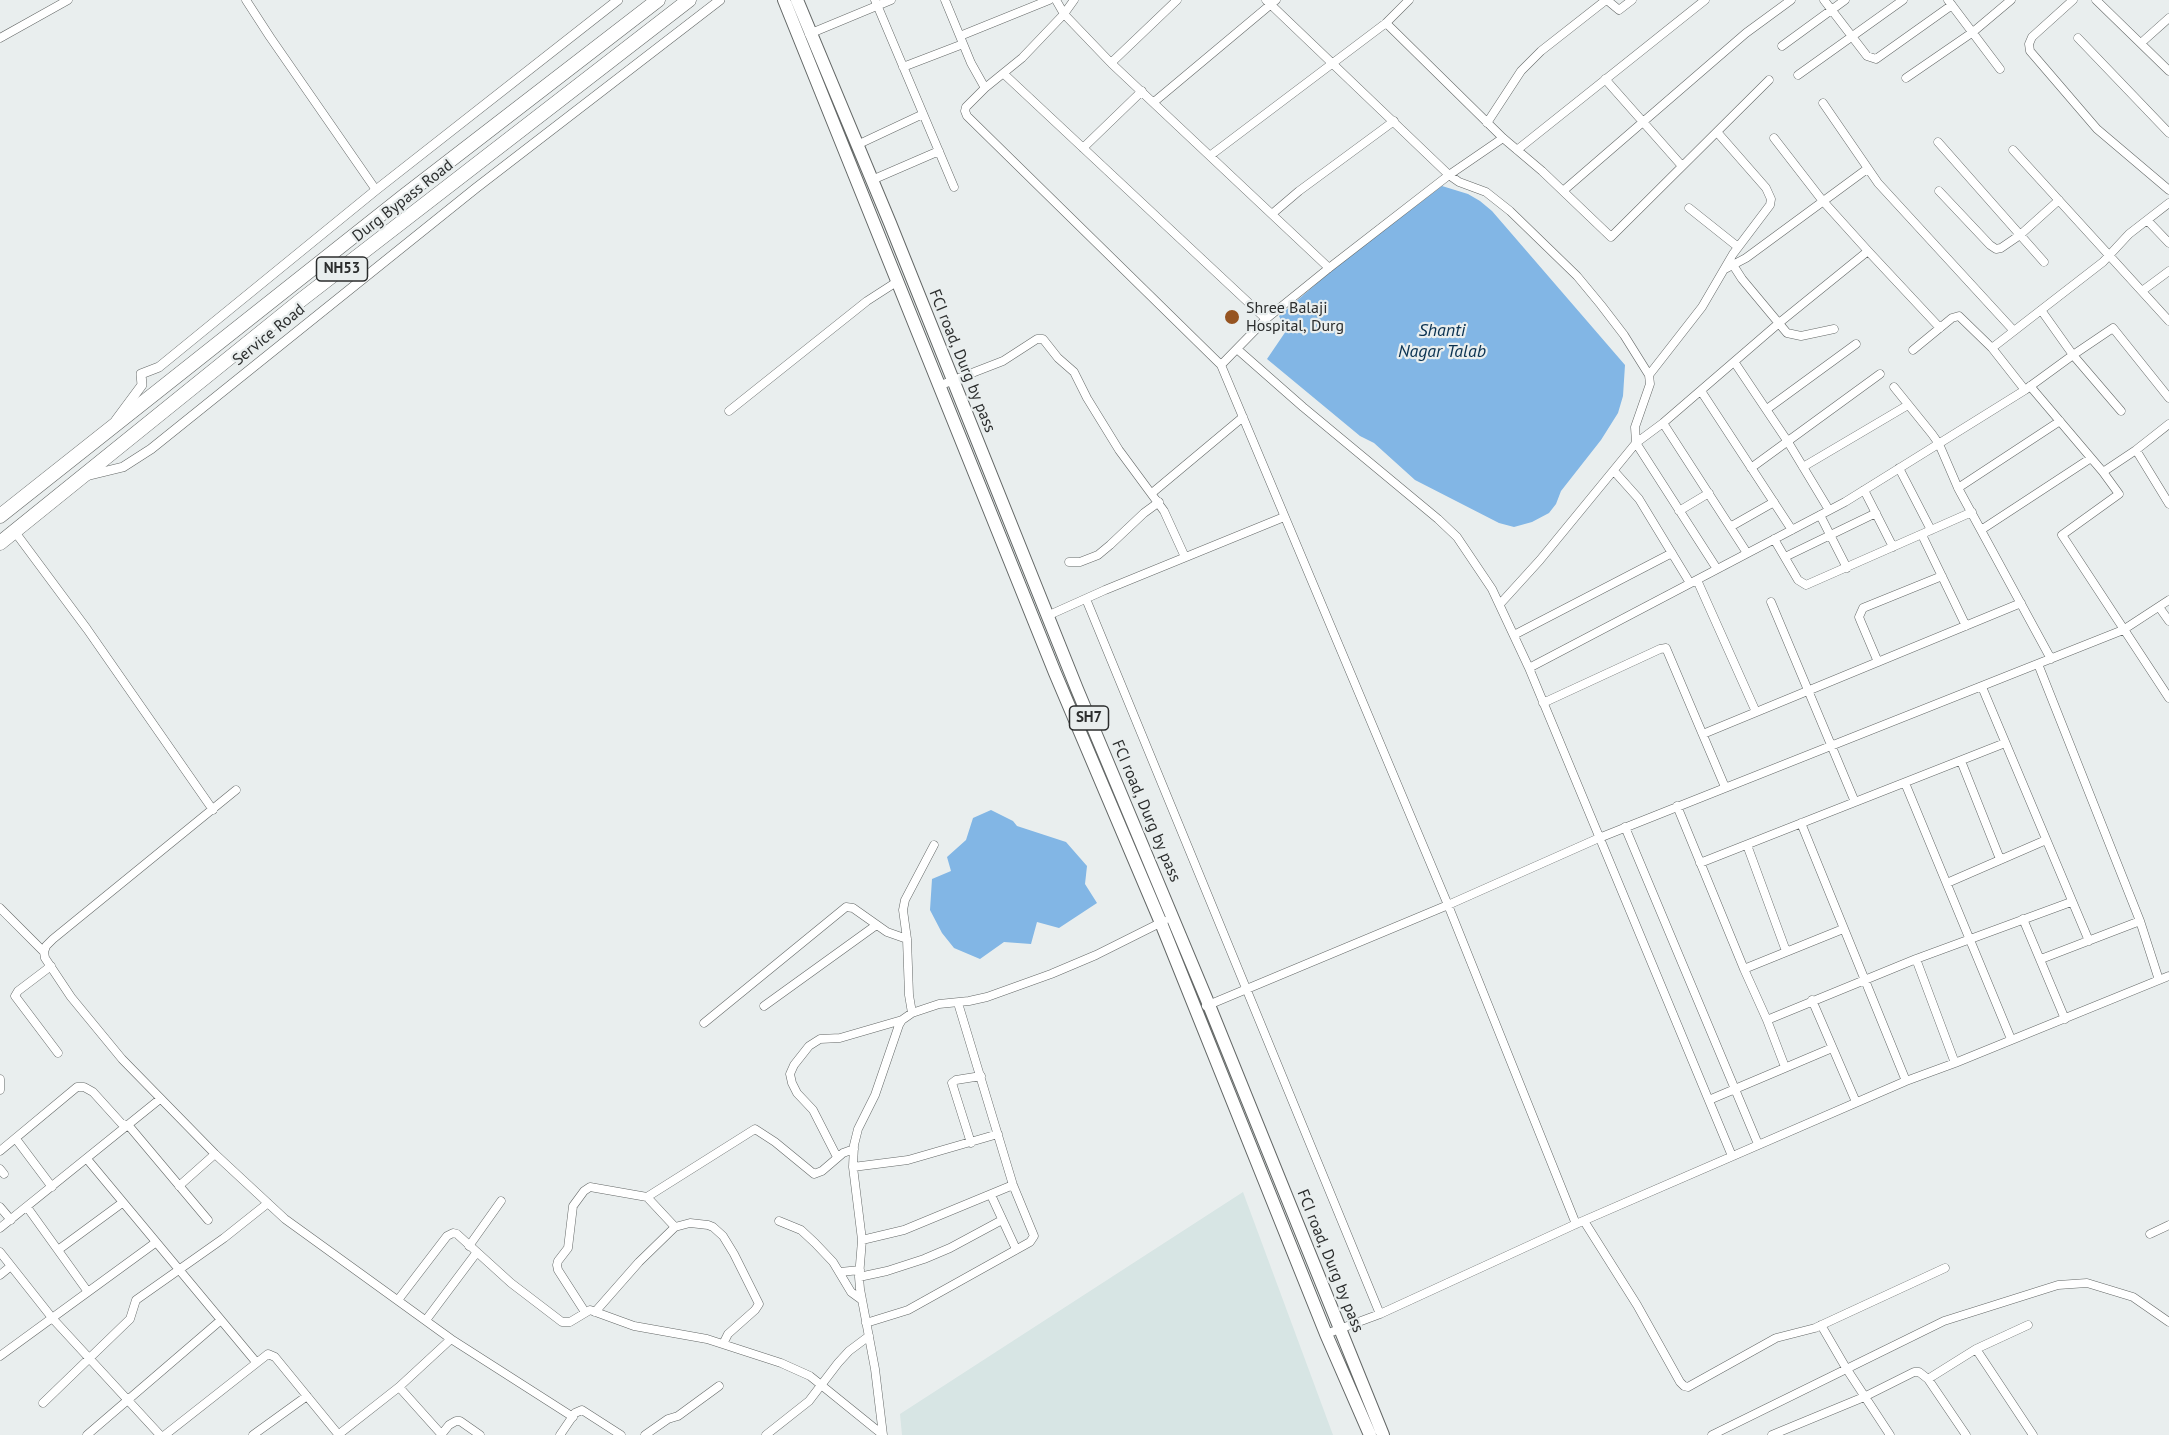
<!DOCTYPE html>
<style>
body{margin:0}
canvas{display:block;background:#e9eeee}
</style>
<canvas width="2169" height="1435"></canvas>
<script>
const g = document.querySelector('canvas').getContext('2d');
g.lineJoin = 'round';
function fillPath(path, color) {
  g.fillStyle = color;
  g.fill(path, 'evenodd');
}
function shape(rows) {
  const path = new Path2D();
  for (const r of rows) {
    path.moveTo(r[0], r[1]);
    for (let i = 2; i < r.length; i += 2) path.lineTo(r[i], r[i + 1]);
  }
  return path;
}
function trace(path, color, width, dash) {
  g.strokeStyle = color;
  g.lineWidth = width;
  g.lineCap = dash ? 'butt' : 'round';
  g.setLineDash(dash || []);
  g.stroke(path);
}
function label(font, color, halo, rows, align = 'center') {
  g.font = font + ' "PT Sans",sans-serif';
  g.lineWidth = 4.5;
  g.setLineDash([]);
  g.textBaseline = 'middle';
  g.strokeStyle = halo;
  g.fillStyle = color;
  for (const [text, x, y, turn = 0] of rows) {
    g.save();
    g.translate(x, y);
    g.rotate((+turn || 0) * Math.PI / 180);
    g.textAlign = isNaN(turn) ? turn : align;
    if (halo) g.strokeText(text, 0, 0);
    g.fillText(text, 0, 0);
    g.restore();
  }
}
const built = shape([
 [1243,1192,1333,1435,902,1435,900,1414]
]);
const water = shape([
 [1442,186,1468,194,1480,201,1492,211,1625,365,1623,396,1618,413,1601,440,1561,491,1556,504,1549,513,1532,522,1514,527,1499,523,1415,480,1374,443,1360,436,1267,359,1286,331,1279,316,1337,266],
 [991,810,1013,821,1017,826,1066,842,1087,866,1085,884,1097,903,1059,928,1037,922,1031,944,1004,942,980,959,954,948,942,933,930,910,932,879,951,871,947,857,966,840,973,818]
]);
const minor = shape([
 [246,0,270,37,376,190],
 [875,0,954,187],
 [945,0,971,63,985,88],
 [1056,0,1064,14,1111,63,1329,268],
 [1074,0,1064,14,1022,58,985,88,966,107,965,111,967,116,1221,365,1448,905,1576,1224],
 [1266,0,1449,175,1459,182,1486,192,1510,211,1577,276,1601,305,1624,335,1649,375,1650,384,1635,427,1636,443,1717,569],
 [1607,0,1619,10,1632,0],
 [1824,0,1867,56,1876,59,1952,5],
 [1948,0,2000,69],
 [2073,0,2032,37,2029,44,2030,51,2097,129,2169,190],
 [2096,0,2169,71],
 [1386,23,1503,138,1542,171,1611,237,1769,80],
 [809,34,891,0],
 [960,36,1049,0],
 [0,38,68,0],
 [2078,38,2169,133],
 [2141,43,2169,18],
 [1782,46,1845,0],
 [1111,63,1177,0],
 [903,67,963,44],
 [1004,74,1266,319],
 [1798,75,1903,0],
 [1906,78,1973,32,2011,0],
 [1605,79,1682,166],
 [1154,102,1276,0],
 [1823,103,1878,183,2014,331],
 [1487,123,1521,71,1541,51,1606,0],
 [1774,138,1822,200,1868,251,1940,328],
 [1938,142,2044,262],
 [857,145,923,114],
 [1083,148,1142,91],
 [1517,150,1705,0],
 [2013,150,2169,321],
 [1211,155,1386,23,1409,0],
 [872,180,939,151],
 [1563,191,1746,33,1791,0],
 [1939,191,1990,245,1996,249,2001,248,2020,235,2059,200],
 [1689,208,1738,247],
 [1272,214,1299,191,1394,121],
 [2147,220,2169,243],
 [1733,265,1742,279,1787,333,1801,336,1834,329],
 [1725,269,1746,258,1867,169],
 [2142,291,2169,271],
 [1237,349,1303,407,1438,519,1457,537,1492,589,1529,668,1732,1156],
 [1913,350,1952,318,1959,316,1992,348],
 [1735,363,1788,442,1829,510],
 [1221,365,1266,319,1329,268,1449,175,1503,138],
 [1649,375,1702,307,1733,254,1770,205,1771,199,1766,188,1717,132],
 [941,385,1003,361,1037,339,1043,339,1058,358,1074,372,1087,398,1119,450,1164,511,1185,557],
 [2030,386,2103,472],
 [1894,387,1932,434,1939,444,1958,488,2051,659],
 [2025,390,1992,348,2103,262,2129,234,2169,203],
 [1701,391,1792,530],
 [1767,409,1856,344],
 [729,411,867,301,898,281],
 [2121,411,2073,355,2113,328,2169,398],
 [1663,423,1747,553],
 [2169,424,2136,450,2169,504],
 [2136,450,2103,472,2119,494,2062,535,2169,698],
 [1803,467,1908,405],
 [1751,468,1880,374],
 [1899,468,1931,530],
 [1614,471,1639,499,1690,583],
 [1958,488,2060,421],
 [1864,490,1893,547],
 [1152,493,1243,417],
 [1679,511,1709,493],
 [1820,515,1847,568],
 [1730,527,1774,502],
 [1981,530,2091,458],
 [15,532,87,629,213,810],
 [1922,535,1966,626],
 [1774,539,1798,580,1806,585,1972,512],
 [1785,557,1876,513],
 [1069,562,1080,562,1098,555,1110,545,1144,513,1159,502],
 [1697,580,1756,712],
 [1086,599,1380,1314],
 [1771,602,1855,802],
 [1500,604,1540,560,1636,443,1663,423,1779,323,1868,251],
 [2159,607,2169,621],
 [1047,616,1105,590,1284,517],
 [1514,635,1672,553],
 [1878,662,1861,622,1859,617,1863,608,1942,576],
 [2038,664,2140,921,2159,980],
 [1529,668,1845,502,2025,390,2073,355,2041,310],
 [1982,687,2089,941],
 [1543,703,1660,649,1666,648,1725,787],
 [1703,734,2021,603],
 [1961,761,2000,859],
 [1905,783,2011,1039],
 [236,790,53,939,46,946,44,952,45,958,71,997,122,1059,215,1154,285,1219,451,1339,573,1417],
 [1677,806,1744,969,1767,1020,1785,1067],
 [1801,823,1906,1081],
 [1625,827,1758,1144],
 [1747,845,1786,951],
 [1700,863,2005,743],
 [1947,883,2046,840],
 [0,908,44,952],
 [2023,919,2065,1019],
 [1916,959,1955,1063],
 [2041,959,2140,921],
 [51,966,18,991,15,996,58,1053],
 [1744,969,1843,929],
 [1812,1000,1856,1102],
 [764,1006,875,926],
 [1206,1006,1448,905,1599,838,2123,630,2169,600],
 [912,1013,909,995,907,939,903,910,905,900,934,845],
 [1767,1020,1916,959,2071,902],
 [704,1023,846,907,853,908,887,932,907,939],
 [0,1079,0,1090],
 [1709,1100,1832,1048],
 [16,1139,52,1187],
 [971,1143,952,1083,956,1080,981,1076],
 [0,1151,77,1087,84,1087,93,1092,121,1123,129,1126,208,1220],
 [837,1157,813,1110,797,1093,792,1083,790,1074,794,1065,809,1046,820,1039,840,1038,902,1020],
 [87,1159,256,1362],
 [853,1167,908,1160,998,1134],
 [0,1169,4,1174],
 [179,1186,215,1154],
 [991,1195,1016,1249],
 [647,1197,755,1129,775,1142,814,1174,822,1171,843,1153,854,1149],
 [0,1207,11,1220],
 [27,1207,88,1292],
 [779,1221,801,1230,815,1243,833,1262,851,1292,862,1300],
 [1584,1221,1637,1305,1680,1382,1684,1386,1688,1387,1776,1338,1815,1328,1945,1268],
 [0,1228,160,1099],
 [2150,1234,2169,1225],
 [862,1240,904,1230,1013,1185],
 [469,1246,501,1201],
 [58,1250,122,1203],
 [0,1252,53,1319,160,1435],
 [840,1272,860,1270],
 [0,1275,11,1266],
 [859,1277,887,1271,924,1259,950,1248,1002,1220],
 [398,1300,447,1236,453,1233,457,1234,511,1283,562,1322,570,1322,590,1310,634,1326,707,1339,781,1363,810,1376,883,1435],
 [585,1312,558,1270,557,1265,558,1261,568,1248,573,1206,584,1191,590,1187,647,1197,675,1227],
 [595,1312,639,1262,675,1227,690,1223,708,1225,713,1227,723,1236,734,1254,759,1304,755,1310,728,1334,723,1344],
 [426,1320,477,1252],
 [866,1323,908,1310,1030,1242,1034,1236,1013,1185,958,1003],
 [1821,1325,1846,1368,1890,1435],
 [1326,1334,1380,1314,1576,1224,1906,1081,1955,1063,2169,976],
 [1976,1349,2033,1435],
 [0,1356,155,1243],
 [1928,1379,1976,1349,2028,1325],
 [399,1387,442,1435],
 [43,1403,130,1319,136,1300,224,1238,268,1203],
 [87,1435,221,1320],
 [165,1435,268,1354,275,1357,338,1434],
 [253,1435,307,1396],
 [338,1435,399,1387,451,1339],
 [441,1435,449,1425,456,1421,460,1421,480,1435],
 [560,1435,575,1413,582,1410,621,1435],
 [645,1435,668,1419,678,1416,719,1386],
 [766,1435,809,1401,838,1363,849,1351,869,1336],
 [883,1435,875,1369,860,1289,859,1277,862,1240,853,1167,854,1145,858,1129,875,1095,899,1025,902,1020,912,1013,939,1004,969,1001,987,997,1051,974,1096,955,1164,921],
 [1712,1435,1944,1321,2058,1285,2087,1283,2133,1297,2169,1322],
 [1772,1435,1864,1397,1914,1372,1919,1372,1928,1379,1966,1435]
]);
const tertiary = shape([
 [116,420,142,385,141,374,159,367,376,190,618,0],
 [86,476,123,467,151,449,476,188,720,0]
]);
const primary = shape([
 [784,0,1055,673,1161,923,1326,1334,1370,1435],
 [797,0,890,223,1077,689,1209,1005,1383,1435]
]);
const trunk = shape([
 [0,516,404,196,658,0],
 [0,543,301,300,689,0]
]);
const markers = [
 [1232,317,8,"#965421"]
];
const shields = [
 [342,269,51],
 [1089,718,39]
];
const shieldNames = [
 ["NH53",342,269],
 ["SH7",1089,718]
];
const streetNames = [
 ["Durg Bypass Road",403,201,-38],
 ["Service Road",269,335,-39],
 ["FCI road, Durg by pass",962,361,68],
 ["FCI road, Durg by pass",1146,811,67],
 ["FCI road, Durg by pass",1330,1261,68]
];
const poiNames = [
 ["Shree Balaji",1246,308],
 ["Hospital, Durg",1246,326]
];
const waterNames = [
 ["Shanti",1442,331],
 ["Nagar Talab",1442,352]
];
fillPath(built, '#d7e5e4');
fillPath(water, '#82b6e5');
trace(minor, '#646867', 9);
trace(tertiary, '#646867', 10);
trace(primary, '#646867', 14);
trace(trunk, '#646867', 15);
trace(minor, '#fff', 8);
trace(tertiary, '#fff', 9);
trace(primary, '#fff', 12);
trace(trunk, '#fff', 14);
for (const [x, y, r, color] of markers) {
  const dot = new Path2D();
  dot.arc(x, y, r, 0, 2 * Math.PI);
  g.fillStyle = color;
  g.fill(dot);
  trace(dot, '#e9eeee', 2);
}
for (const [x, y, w] of shields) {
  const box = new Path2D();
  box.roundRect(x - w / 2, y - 12, w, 24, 4.5);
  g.fillStyle = '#e9eeee';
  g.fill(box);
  trace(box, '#2b2d2d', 1.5);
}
label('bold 15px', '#2b2d2d', null, shieldNames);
label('16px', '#2b2d2d', '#e9eeee', streetNames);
label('16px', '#2b2d2d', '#e9eeee', poiNames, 'left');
label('italic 18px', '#093150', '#e9eeee', waterNames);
</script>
